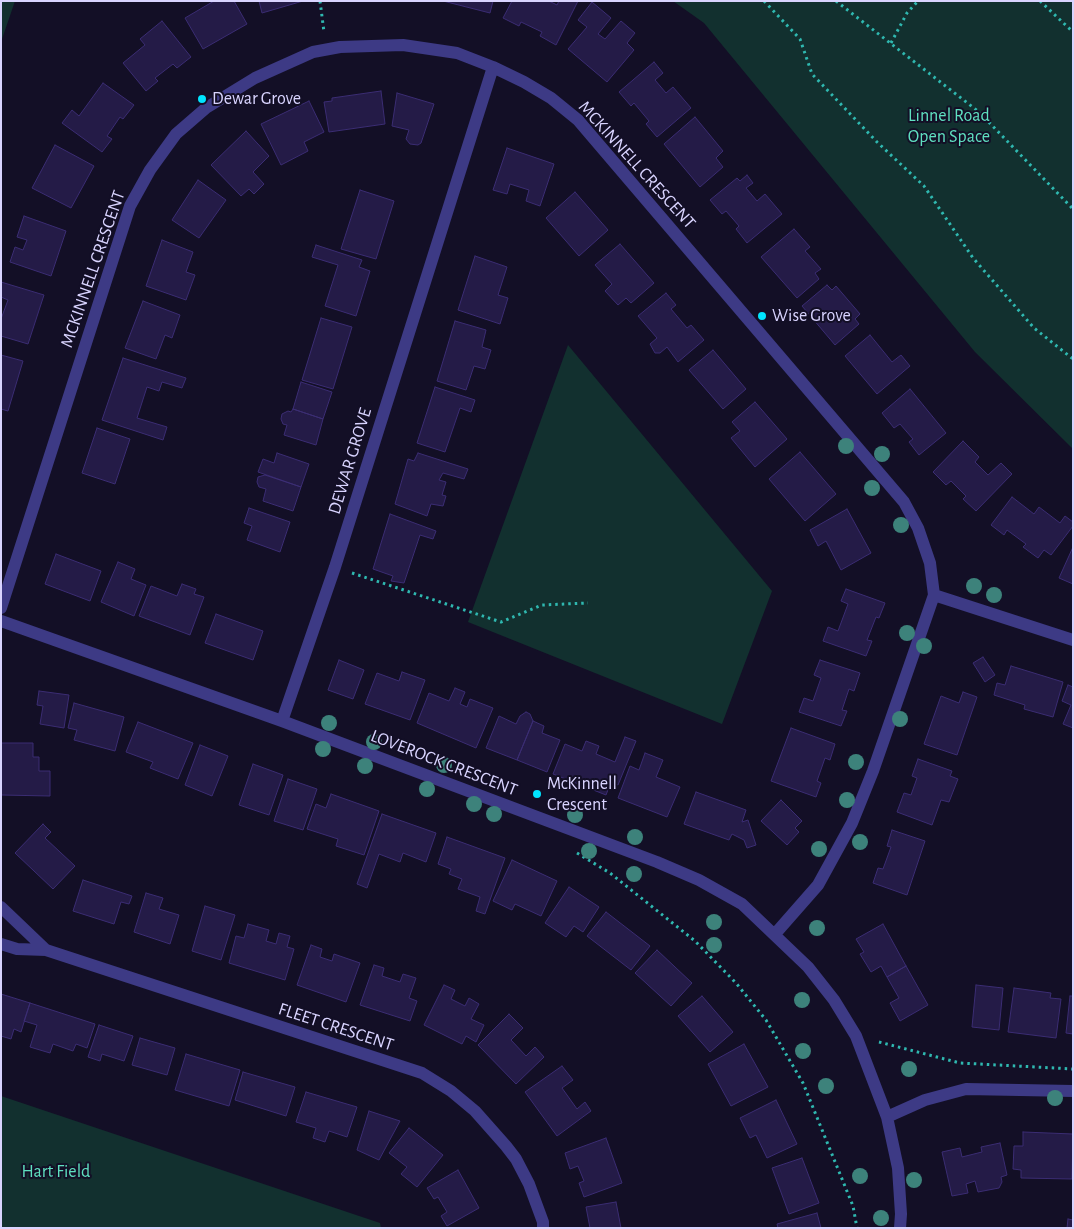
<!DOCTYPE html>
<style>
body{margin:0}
#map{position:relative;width:1074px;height:1229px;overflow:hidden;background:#130f26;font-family:"Alegreya Sans",sans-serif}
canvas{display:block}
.frame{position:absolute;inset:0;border:2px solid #d9d4ff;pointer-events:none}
</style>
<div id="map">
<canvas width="1074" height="1229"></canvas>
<div class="frame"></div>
</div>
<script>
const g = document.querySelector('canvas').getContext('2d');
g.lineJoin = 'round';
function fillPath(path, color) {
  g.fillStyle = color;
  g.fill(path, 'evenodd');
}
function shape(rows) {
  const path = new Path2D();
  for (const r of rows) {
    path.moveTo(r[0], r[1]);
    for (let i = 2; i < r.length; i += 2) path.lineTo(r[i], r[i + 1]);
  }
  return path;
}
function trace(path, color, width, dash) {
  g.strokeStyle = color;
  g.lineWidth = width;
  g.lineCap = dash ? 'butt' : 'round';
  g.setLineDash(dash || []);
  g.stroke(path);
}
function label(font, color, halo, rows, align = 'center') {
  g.font = font + ' "Alegreya Sans",sans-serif';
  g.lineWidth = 4;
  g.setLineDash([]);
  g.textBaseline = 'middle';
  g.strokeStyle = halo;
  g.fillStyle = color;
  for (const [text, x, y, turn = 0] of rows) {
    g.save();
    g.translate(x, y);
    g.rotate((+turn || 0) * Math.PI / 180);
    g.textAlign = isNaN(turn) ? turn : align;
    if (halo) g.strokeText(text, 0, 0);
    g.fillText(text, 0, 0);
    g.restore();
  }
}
const green = shape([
 [1,1,15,1,1,42],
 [673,1,1073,1,1073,449,975,352,704,23],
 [568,345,772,591,722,724,468,622],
 [1,1096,380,1223,381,1228,1,1228]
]);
const building = shape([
 [214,1,234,1,247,24,203,49,185,18,214,1],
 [259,1,303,1,262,13,259,1],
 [443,1,493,1,490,13,443,1],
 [512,1,549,1,557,5,559,1,578,1,556,45,540,36,542,32,521,22,519,26,503,18,512,1],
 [592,2,611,18,598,34,605,39,621,21,635,33,627,43,634,50,607,82,568,49,587,27,578,20,592,2],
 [162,21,191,57,177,68,173,64,155,78,158,81,146,91,123,63,145,45,140,39,162,21],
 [654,62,663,73,655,80,666,93,673,87,691,108,657,137,646,124,649,121,634,103,631,106,619,92,654,62],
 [103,83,134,105,123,119,120,117,107,136,112,139,102,152,62,123,72,110,79,116,103,83],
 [381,91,385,124,329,132,324,102,332,101,332,98,381,91],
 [397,93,434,104,421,143,418,145,410,144,406,139,409,130,392,126,397,93],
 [309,101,324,132,304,142,308,151,281,165,261,124,309,101],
 [695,117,723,151,716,158,723,167,700,187,664,144,695,117],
 [246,131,269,156,253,172,264,184,254,194,249,189,241,196,211,165,246,131],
 [55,145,94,166,71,208,32,188,55,145],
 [507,148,554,164,540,206,526,201,529,190,510,184,507,194,493,190,507,148],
 [747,175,753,183,746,188,757,201,765,194,782,214,747,243,736,229,739,226,726,211,722,214,710,200,737,178,740,181,747,175],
 [198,180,226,200,199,238,172,220,198,180],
 [360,190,394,201,376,259,341,249,360,190],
 [575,192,608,230,579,256,546,218,575,192],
 [24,216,66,231,51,276,10,262,15,247,23,250,27,240,17,237,24,216],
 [794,229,810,247,805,251,821,269,815,273,819,279,797,298,761,257,794,229],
 [162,240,193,252,186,272,195,275,186,300,146,286,162,240],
 [620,244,654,283,631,303,626,298,618,305,605,291,612,284,595,265,620,244],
 [316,245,362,260,359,267,370,271,356,316,325,306,338,265,312,257,316,245],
 [475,256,507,267,498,295,508,298,500,324,458,310,475,256],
 [1,282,44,295,28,344,1,336,1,319,8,300,1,297,1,282],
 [827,285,832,290,836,286,860,314,855,319,859,324,835,345,802,306,827,285],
 [666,293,676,305,671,309,687,328,691,325,704,340,678,362,667,347,660,353,655,353,650,344,657,338,638,316,666,293],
 [143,301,180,315,172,338,165,335,156,359,125,348,143,301],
 [321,318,352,327,333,389,302,380,321,318],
 [455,321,486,330,482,347,491,350,485,369,474,366,466,390,437,381,455,321],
 [870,335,892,362,901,355,910,366,877,394,845,356,870,335],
 [713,350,746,389,723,409,689,370,713,350],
 [1,355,23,361,8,411,1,409,1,355],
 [123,358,186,378,182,388,162,382,159,391,147,387,137,418,167,427,163,440,102,420,123,358],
 [301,382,332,392,323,419,293,409,301,382],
 [435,387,475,400,471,412,460,408,445,452,417,443,435,387],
 [910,389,946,433,919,455,909,442,913,439,900,424,894,428,882,413,910,389],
 [755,402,787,439,755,467,731,438,740,431,732,422,755,402],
 [293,409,323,419,316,445,284,435,287,425,283,424,281,419,282,414,288,411,291,412,293,409],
 [97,428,130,439,115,484,82,473,97,428],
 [963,441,979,457,975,462,988,475,1001,463,1012,474,976,511,963,499,966,496,951,481,946,485,933,472,963,441],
 [800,452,836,494,805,521,769,479,800,452],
 [277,453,309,464,301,487,258,472,263,459,274,463,277,453],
 [418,453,468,469,464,479,443,473,439,480,446,482,442,495,446,496,443,506,431,504,427,516,395,504,408,459,414,461,418,453],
 [265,475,301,487,293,511,263,501,266,489,259,487,257,482,258,477,265,475],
 [1012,497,1034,514,1039,507,1060,523,1065,516,1073,522,1073,526,1051,555,1044,550,1038,558,1023,547,1026,544,1007,530,1004,535,991,525,1012,497],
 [249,508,290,522,280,552,247,540,252,526,244,523,249,508],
 [847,509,871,553,841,570,826,541,818,546,810,530,847,509],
 [390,514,436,531,433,539,420,535,404,583,391,581,393,576,373,569,390,514],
 [1073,547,1073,584,1059,578,1073,547],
 [56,554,101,571,90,601,45,584,56,554],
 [118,562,135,569,131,579,146,585,134,616,101,602,118,562],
 [182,584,196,589,194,594,204,597,190,635,139,616,151,586,177,596,182,584],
 [846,589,885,603,879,618,876,617,867,640,872,641,866,656,823,641,828,627,838,631,848,604,841,601,846,589],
 [216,614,263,631,253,660,205,643,216,614],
 [983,657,995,675,985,682,973,663,983,657],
 [339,660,364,670,353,699,328,690,339,660],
 [820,660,860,673,854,691,849,689,842,710,847,711,841,726,799,712,804,698,813,701,821,678,814,675,820,660],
 [1011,666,1063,682,1053,717,1024,709,1025,705,994,695,997,683,1005,685,1011,666],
 [402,672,425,680,410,720,365,704,377,673,399,681,402,672],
 [1068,685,1073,687,1073,728,1063,724,1071,705,1062,701,1068,685],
 [455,688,465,692,460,704,467,707,470,699,493,708,476,748,417,723,429,693,449,701,455,688],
 [39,691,69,695,64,728,40,724,43,706,37,705,39,691],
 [963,692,977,697,957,755,924,744,941,696,959,703,963,692],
 [74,703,124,717,115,751,74,740,77,730,68,728,74,703],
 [526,712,530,714,533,721,517,760,486,748,499,716,516,724,520,716,526,712],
 [533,721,544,726,542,733,560,740,547,772,517,760,533,721],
 [138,722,193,743,178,779,150,768,153,762,126,752,138,722],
 [791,728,835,744,830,760,825,758,817,781,821,783,816,797,771,781,791,728],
 [625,737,636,741,618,785,611,782,606,795,553,774,565,744,582,751,586,741,599,746,596,754,615,762,625,737],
 [1,743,33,743,33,757,39,757,39,771,50,771,50,796,1,795,1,743],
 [200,745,228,756,212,796,185,785,200,745],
 [645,753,663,760,656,777,680,787,667,817,618,798,630,766,639,770,645,753],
 [918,759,952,771,950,776,958,779,949,802,941,800,932,825,897,812,904,793,911,795,917,778,912,776,918,759],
 [253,764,283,775,269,815,239,805,253,764],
 [288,779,317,789,303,830,274,821,288,779],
 [696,792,746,810,742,822,748,820,756,845,747,848,744,840,732,834,729,840,684,824,696,792],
 [331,794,379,811,364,855,336,846,338,839,307,829,316,804,326,808,331,794],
 [781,800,802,821,795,828,799,832,787,845,761,821,781,800],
 [382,814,436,833,426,862,403,853,400,862,379,854,367,888,357,884,382,814],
 [43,824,51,832,45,838,75,866,53,889,15,853,43,824],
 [892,830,925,841,907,895,873,883,878,868,883,869,891,847,887,846,892,830],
 [447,837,505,858,485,914,476,911,480,897,458,889,462,879,449,874,451,869,438,864,447,837],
 [512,860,557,881,541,916,515,904,512,910,493,901,512,860],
 [83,880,132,896,129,904,121,902,114,924,73,911,83,880],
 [569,887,599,907,583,932,574,926,566,937,545,923,569,887],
 [146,893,163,898,159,909,179,915,170,944,134,932,146,893],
 [205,906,235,915,221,960,192,951,205,906],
 [606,912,650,946,631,970,587,936,606,912],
 [248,924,269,930,266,941,276,944,279,933,290,936,287,947,294,949,285,980,229,963,236,936,244,938,248,924],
 [883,924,906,966,887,977,881,966,871,972,860,954,864,952,856,939,883,924],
 [311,945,322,949,320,957,332,961,334,954,360,963,346,1002,297,985,311,945],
 [657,950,692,983,671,1006,635,973,657,950],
 [374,965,384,968,382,976,400,982,403,974,416,978,409,998,417,1001,410,1021,360,1005,374,965],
 [906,966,928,1005,900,1021,890,1003,899,998,887,977,906,966],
 [444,985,455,990,451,999,465,1006,469,998,479,1004,471,1019,484,1025,476,1042,466,1036,462,1044,424,1025,444,985],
 [976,985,1003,988,999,1030,972,1027,976,985],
 [1014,988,1051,993,1050,998,1061,999,1056,1038,1008,1032,1014,988],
 [1,994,30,1003,21,1032,14,1029,11,1039,1,1036,1,994],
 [702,996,733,1032,710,1052,678,1016,702,996],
 [1070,996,1073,996,1073,1034,1066,1033,1070,996],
 [30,1003,95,1024,87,1048,76,1044,73,1051,53,1044,50,1053,30,1047,37,1025,24,1021,30,1003],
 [509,1014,523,1028,511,1040,526,1056,535,1047,544,1057,516,1084,478,1045,509,1014],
 [99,1025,133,1036,124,1061,102,1054,100,1061,88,1057,99,1025],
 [140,1038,175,1048,167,1075,132,1065,140,1038],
 [744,1044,768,1087,731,1106,708,1064,744,1044],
 [186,1054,240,1070,229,1106,175,1090,186,1054],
 [562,1066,573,1080,562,1088,577,1109,585,1102,591,1111,557,1136,525,1092,562,1066],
 [243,1072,295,1087,286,1116,235,1100,243,1072],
 [306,1092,357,1107,347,1137,329,1131,325,1142,313,1138,316,1128,296,1122,306,1092],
 [776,1100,797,1144,767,1158,756,1135,750,1138,740,1118,776,1100],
 [369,1111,400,1121,379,1160,357,1150,369,1111],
 [409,1128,443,1155,417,1187,401,1174,407,1167,389,1153,409,1128],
 [1023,1132,1073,1134,1072,1179,1021,1178,1021,1170,1013,1169,1014,1146,1023,1146,1023,1132],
 [606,1138,622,1183,584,1197,579,1183,584,1181,578,1166,570,1169,565,1153,606,1138],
 [1000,1143,1007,1175,1001,1177,1002,1182,999,1188,978,1192,975,1181,966,1184,968,1193,952,1196,942,1152,960,1148,962,1157,982,1152,981,1147,1000,1143],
 [802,1158,819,1203,789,1214,772,1168,802,1158],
 [458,1170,479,1208,447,1226,441,1216,447,1212,438,1197,434,1199,427,1188,458,1170],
 [616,1202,621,1228,590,1228,586,1207,616,1202],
 [817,1213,821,1228,778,1228,777,1224,817,1213],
 [1068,1219,1073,1220,1073,1228,1067,1228,1068,1219]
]);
const path = shape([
 [320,1,324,32],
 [764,1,800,39,812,74,877,142,924,186,973,258,1034,328,1073,359],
 [836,1,979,112,1073,209],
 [1040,1,1073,32],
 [891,43,907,13,918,1],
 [352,573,501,622,542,605,588,603],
 [577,853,610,873,695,941,736,983,766,1020,803,1083,853,1206,857,1228],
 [879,1042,960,1063,1073,1069]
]);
const minor = shape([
 [934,595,1073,640],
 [1,608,130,206,150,170,176,134,206,108,255,78,313,52,340,47,403,45,457,53,493,67,524,82,551,98,578,120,904,502,918,528,930,563,934,595,873,771,852,823,818,885,775,934],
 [1,621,282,721,657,862,699,880,742,904,808,967,834,1000,856,1036,887,1117,898,1168,901,1214,900,1228],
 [282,721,335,567,493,67],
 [1,907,46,950],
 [1,944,17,949,46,950,422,1073,451,1091,475,1111,506,1146,516,1159,529,1184,543,1222,543,1228],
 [887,1117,925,1100,966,1089,1073,1091]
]);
const trees = [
 [846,446],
 [882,454],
 [872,488],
 [901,525],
 [974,586],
 [994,595],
 [907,633],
 [924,646],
 [900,719],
 [329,723],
 [374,742],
 [323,749],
 [856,762],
 [444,765],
 [365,766],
 [427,789],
 [847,800],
 [474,804],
 [494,814],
 [575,815],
 [635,837],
 [860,842],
 [819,849],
 [589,851],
 [634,874],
 [714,922],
 [817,928],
 [714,945],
 [802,1000],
 [803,1051],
 [909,1069],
 [826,1086],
 [1055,1098],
 [860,1176],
 [914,1180],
 [881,1218]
];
const markers = [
 [202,99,5,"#00e5ff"],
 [762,316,5,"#00e5ff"],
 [537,794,5,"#00e5ff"]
];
const poiNames = [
 ["Dewar Grove",212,99],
 ["Wise Grove",772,316],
 ["McKinnell",547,784],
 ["Crescent",547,805]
];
const parkNames = [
 ["Linnel Road",949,116],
 ["Open Space",949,137],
 ["Hart Field",56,1172]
];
const streetNames = [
 ["MCKINNELL CRESCENT",637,165,48],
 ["MCKINNELL CRESCENT",93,269,-71],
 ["DEWAR GROVE",350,461,-73],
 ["LOVEROCK CRESCENT",444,763,21],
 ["FLEET CRESCENT",336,1027,18]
];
fillPath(green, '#12302f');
fillPath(building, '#241b47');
trace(building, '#3b2d73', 1);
trace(path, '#2fb8b0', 3, [2.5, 4]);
trace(minor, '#3d3a85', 12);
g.fillStyle = '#3d827b';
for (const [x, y] of trees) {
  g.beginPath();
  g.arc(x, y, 8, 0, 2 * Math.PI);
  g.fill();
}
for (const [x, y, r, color] of markers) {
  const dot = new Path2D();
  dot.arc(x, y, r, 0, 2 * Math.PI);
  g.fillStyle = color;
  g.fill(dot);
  trace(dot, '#130f26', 2);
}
label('18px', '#d9d4ff', '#130f26', poiNames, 'left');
label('18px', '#5fe0c0', '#130f26', parkNames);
label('18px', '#d9d4ff', '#130f26', streetNames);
</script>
